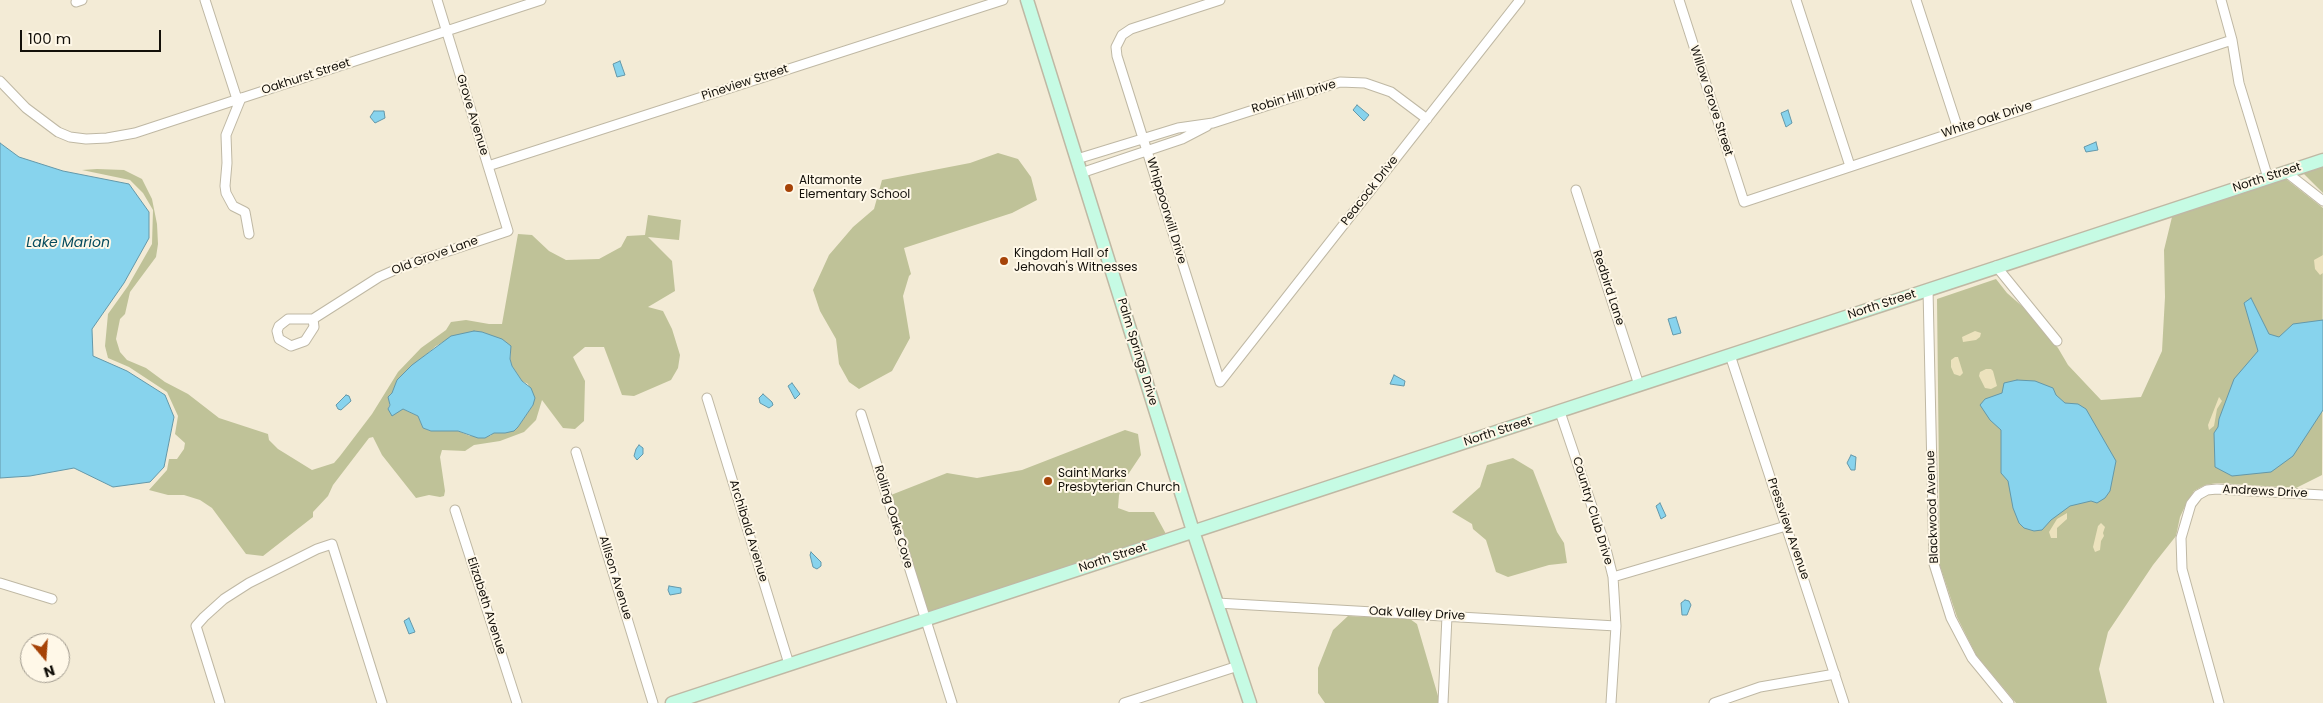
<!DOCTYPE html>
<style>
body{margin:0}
#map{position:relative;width:2323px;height:703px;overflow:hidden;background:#f3ebd6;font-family:Poppins,sans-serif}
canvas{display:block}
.north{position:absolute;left:20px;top:633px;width:50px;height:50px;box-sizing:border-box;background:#fff8e8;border:1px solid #a19b8f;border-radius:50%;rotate:162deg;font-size:14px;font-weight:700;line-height:20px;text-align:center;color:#13100a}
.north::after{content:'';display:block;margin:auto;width:18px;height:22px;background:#a64307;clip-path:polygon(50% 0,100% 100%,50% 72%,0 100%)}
.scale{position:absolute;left:20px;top:30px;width:141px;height:22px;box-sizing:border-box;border:2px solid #13100a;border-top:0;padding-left:6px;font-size:15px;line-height:18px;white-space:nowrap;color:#13100a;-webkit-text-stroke:4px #fff8e8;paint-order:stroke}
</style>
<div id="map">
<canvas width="2323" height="703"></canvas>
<div class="north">N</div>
<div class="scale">100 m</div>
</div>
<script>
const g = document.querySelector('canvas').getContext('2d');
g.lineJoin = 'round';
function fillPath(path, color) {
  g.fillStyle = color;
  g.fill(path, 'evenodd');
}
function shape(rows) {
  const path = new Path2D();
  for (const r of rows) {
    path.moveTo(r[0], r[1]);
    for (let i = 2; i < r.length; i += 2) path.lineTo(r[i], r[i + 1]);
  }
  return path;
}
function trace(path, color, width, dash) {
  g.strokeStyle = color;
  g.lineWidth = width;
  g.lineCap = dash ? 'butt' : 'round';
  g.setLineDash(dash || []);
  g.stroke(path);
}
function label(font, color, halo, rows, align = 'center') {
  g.font = font + ' Poppins,sans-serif';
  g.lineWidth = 4;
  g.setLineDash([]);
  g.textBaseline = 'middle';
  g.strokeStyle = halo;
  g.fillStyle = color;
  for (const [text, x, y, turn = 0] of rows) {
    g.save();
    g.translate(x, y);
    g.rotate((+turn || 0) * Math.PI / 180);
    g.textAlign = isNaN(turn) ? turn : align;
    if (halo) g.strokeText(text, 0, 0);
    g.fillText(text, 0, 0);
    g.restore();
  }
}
const green = shape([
 [998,153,1018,159,1031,177,1037,200,1012,213,904,248,911,274,909,276,903,296,910,338,892,371,859,389,849,382,839,364,836,339,820,311,813,290,829,255,853,227,874,209,882,180,970,163],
 [2323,166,2323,193,2303,173],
 [97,169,124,170,142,179,152,199,157,224,158,244,156,257,130,292,125,314,120,319,116,339,120,352,127,360,146,368,165,382,188,394,219,418,268,434,269,440,278,449,312,470,334,463,340,456,372,414,398,372,421,348,446,330,451,322,466,320,489,324,502,324,518,234,532,235,549,251,566,260,599,259,621,247,627,236,645,235,648,215,681,220,679,240,648,237,672,261,675,291,648,307,663,311,672,329,680,355,678,368,671,380,634,396,622,395,604,347,585,347,573,357,585,381,584,421,575,429,563,428,542,400,536,420,524,432,500,441,474,445,465,451,442,450,440,457,445,491,444,496,440,497,429,495,416,498,382,455,373,437,369,438,333,485,328,496,313,512,313,517,263,556,246,554,212,508,200,500,184,495,168,495,149,490,167,470,169,459,177,459,184,449,185,443,175,434,178,416,167,392,129,367,108,358,105,346,108,314,128,286,152,244,153,210,143,193,130,180,82,170],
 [482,332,489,335,511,353,510,359,512,366,522,381,528,384,533,405,518,427,505,433,493,433,490,436,470,436,458,431,431,431,423,428,418,416,403,409,388,409,397,380,436,346,443,342],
 [2286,179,2323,208,2322,475,2296,488,2217,483,2205,485,2194,491,2187,502,2180,517,2176,536,2153,565,2108,632,2099,669,2107,703,2016,703,1976,655,1957,617,1940,566,1937,299,1996,279,2007,293,2023,307,2058,348,2068,365,2101,400,2141,397,2162,351,2165,297,2164,250,2172,217],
 [1125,430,1138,434,1141,455,1127,476,1119,495,1118,508,1129,512,1154,512,1166,534,928,613,891,495,947,473,977,478,1022,470],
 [1513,458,1533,470,1557,532,1564,543,1567,563,1549,565,1508,577,1496,572,1486,540,1473,529,1472,524,1452,512,1480,487,1487,465],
 [1348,616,1410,619,1417,624,1438,696,1438,703,1325,703,1318,693,1318,668,1333,630]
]);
const sand = shape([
 [2323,255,2323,273,2320,275,2315,269,2314,260],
 [1975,331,1981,333,1980,337,1976,340,1963,342,1962,337],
 [1955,357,1958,357,1963,373,1960,376,1954,374,1951,367,1951,360],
 [1986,369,1991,369,1993,371,1997,386,1991,389,1985,388,1979,376,1980,372],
 [2219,397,2222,401,2217,409,2214,426,2209,430,2208,425],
 [2067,513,2067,519,2057,528,2057,538,2051,538,2049,532,2057,519],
 [2101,523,2105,527,2103,533,2104,536,2101,541,2100,550,2095,552,2093,547,2098,526]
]);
const water = shape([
 [620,61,625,75,617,77,613,64,620,61],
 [1357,105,1369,115,1364,121,1353,110,1357,105],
 [1788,110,1792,123,1786,127,1781,113,1788,110],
 [374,111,384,111,385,118,375,123,370,117,374,111],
 [2096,142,2098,150,2086,152,2084,147,2096,142],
 [0,143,19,157,63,171,129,184,149,212,149,238,124,283,92,329,93,356,127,371,165,395,174,417,164,467,150,482,113,487,74,468,30,476,0,478,0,143],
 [2251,298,2269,334,2279,337,2293,324,2323,320,2323,410,2293,456,2271,472,2232,476,2215,467,2214,433,2218,427,2219,419,2234,379,2258,351,2244,303,2251,298],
 [1676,317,1681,333,1673,335,1668,319,1676,317],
 [474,331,482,332,502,339,511,346,510,359,512,366,522,381,531,388,535,398,533,405,518,427,514,431,505,433,494,433,485,438,478,438,458,431,431,431,423,428,418,416,403,409,392,416,388,409,390,405,388,397,392,393,397,380,412,365,451,336,474,331],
 [1394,375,1405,381,1404,386,1390,384,1394,375],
 [2017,380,2035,381,2053,388,2056,395,2065,403,2078,404,2086,409,2116,461,2110,491,2105,498,2097,503,2091,501,2070,506,2051,520,2042,530,2034,531,2024,528,2019,523,2013,508,2008,481,2001,473,2001,430,1990,420,1980,405,1985,399,2002,393,2004,383,2017,380],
 [792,383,800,394,795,399,788,386,792,383],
 [763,394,772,402,773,405,769,408,760,403,759,398,763,394],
 [346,395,349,396,351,401,341,410,338,409,336,405,346,395],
 [639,445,643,448,643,454,637,460,634,456,636,449,639,445],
 [1851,455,1856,457,1855,470,1851,470,1847,463,1851,455],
 [1660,503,1666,516,1661,519,1656,506,1660,503],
 [811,552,821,562,821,566,817,569,813,567,810,555,811,552],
 [669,586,681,588,681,593,670,595,668,590,669,586],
 [1685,600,1689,601,1691,605,1687,615,1682,615,1681,603,1685,600],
 [409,618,415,632,409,634,404,621,409,618]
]);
const street = shape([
 [205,0,237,99],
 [1220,0,1131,29,1122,35,1116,47,1117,56,1220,382],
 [1679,0,1744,202,2232,40],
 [1796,0,1850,166],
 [1916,0,1958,129],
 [2221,0,2232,40,2239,83,2268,178],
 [76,2,82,0],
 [0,81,26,108,58,132,70,137,86,139,107,138,135,133,541,0],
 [241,98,226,135,227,163,225,186,226,193,233,206,245,212,249,234],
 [1077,159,1178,128,1213,123,1340,82,1365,83,1391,92,1427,119],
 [488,166,1003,0],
 [2286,172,2323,201],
 [1081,173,1182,139,1207,126],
 [1576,190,1639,385],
 [1996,266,2057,341],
 [1928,289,1934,564,1951,618,1972,658,2009,703],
 [313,319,314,327,305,341,291,346,279,339,277,331,279,326,288,319,313,319,379,277,404,266,508,231,437,0],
 [1730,355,1844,703],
 [1220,382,1520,0],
 [707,398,789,664],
 [1560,412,1605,545,1613,577,1616,626,1611,703],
 [861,414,952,703],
 [576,452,653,703],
 [455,510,517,703],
 [1613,577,1786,526],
 [0,583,52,599],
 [1217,603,1616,626],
 [220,703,196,626,204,617,224,599,249,583,317,549,332,544,382,703],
 [1124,703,1238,666],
 [1443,703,1447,616],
 [1714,703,1760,687,1835,674],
 [2219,703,2182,569,2181,538,2191,504,2198,495,2207,490,2217,489,2323,495]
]);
const secondary = shape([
 [1027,0,1193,531,1250,703],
 [672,703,2323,160]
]);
const markers = [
 [789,188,5,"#a64307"],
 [1004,261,5,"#a64307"],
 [1048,481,5,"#a64307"]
];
const streetNames = [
 ["Oakhurst Street",306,77,-18],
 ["Pineview Street",745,83,-18],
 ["Robin Hill Drive",1294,97,-17],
 ["Willow Grove Street",1711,101,72],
 ["Grove Avenue",472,115,73],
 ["White Oak Drive",1987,120,-18],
 ["North Street",2267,178,-18],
 ["Peacock Drive",1370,191,-52],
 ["Whippoorwill Drive",1166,211,73],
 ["Old Grove Lane",435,256,-20],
 ["Redbird Lane",1608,288,72],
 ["North Street",1882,305,-18],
 ["Palm Springs Drive",1137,352,73],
 ["North Street",1498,432,-18],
 ["Andrews Drive",2265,492,3],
 ["Blackwood Avenue",1933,507,-92],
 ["Country Club Drive",1592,511,73],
 ["Rolling Oaks Cove",893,517,73],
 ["Pressview Avenue",1788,529,71],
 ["Archibald Avenue",748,531,73],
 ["North Street",1113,558,-18],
 ["Allison Avenue",615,578,73],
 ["Elizabeth Avenue",486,606,72],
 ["Oak Valley Drive",1417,614,3]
];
const poiNames = [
 ["Altamonte",799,181],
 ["Elementary School",799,195],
 ["Kingdom Hall of",1014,254],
 ["Jehovah's Witnesses",1014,268],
 ["Saint Marks",1058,474],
 ["Presbyterian Church",1058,488]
];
const waterNames = [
 ["Lake Marion",68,243]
];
fillPath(green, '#bfc298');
fillPath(sand, '#ece2bd');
fillPath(water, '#87d3ed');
trace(water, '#6498a9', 1);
trace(street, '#bfb8a4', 11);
trace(secondary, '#bfb8a4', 15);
trace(street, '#fff', 9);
trace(secondary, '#c6fbe4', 12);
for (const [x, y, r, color] of markers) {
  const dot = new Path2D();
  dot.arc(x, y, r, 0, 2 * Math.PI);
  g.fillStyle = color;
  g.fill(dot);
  trace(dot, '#fff8e8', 2);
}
label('12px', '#13100a', '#fff8e8', streetNames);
label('12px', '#13100a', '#fff8e8', poiNames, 'left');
label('italic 14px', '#064b5d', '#fff8e8', waterNames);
</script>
